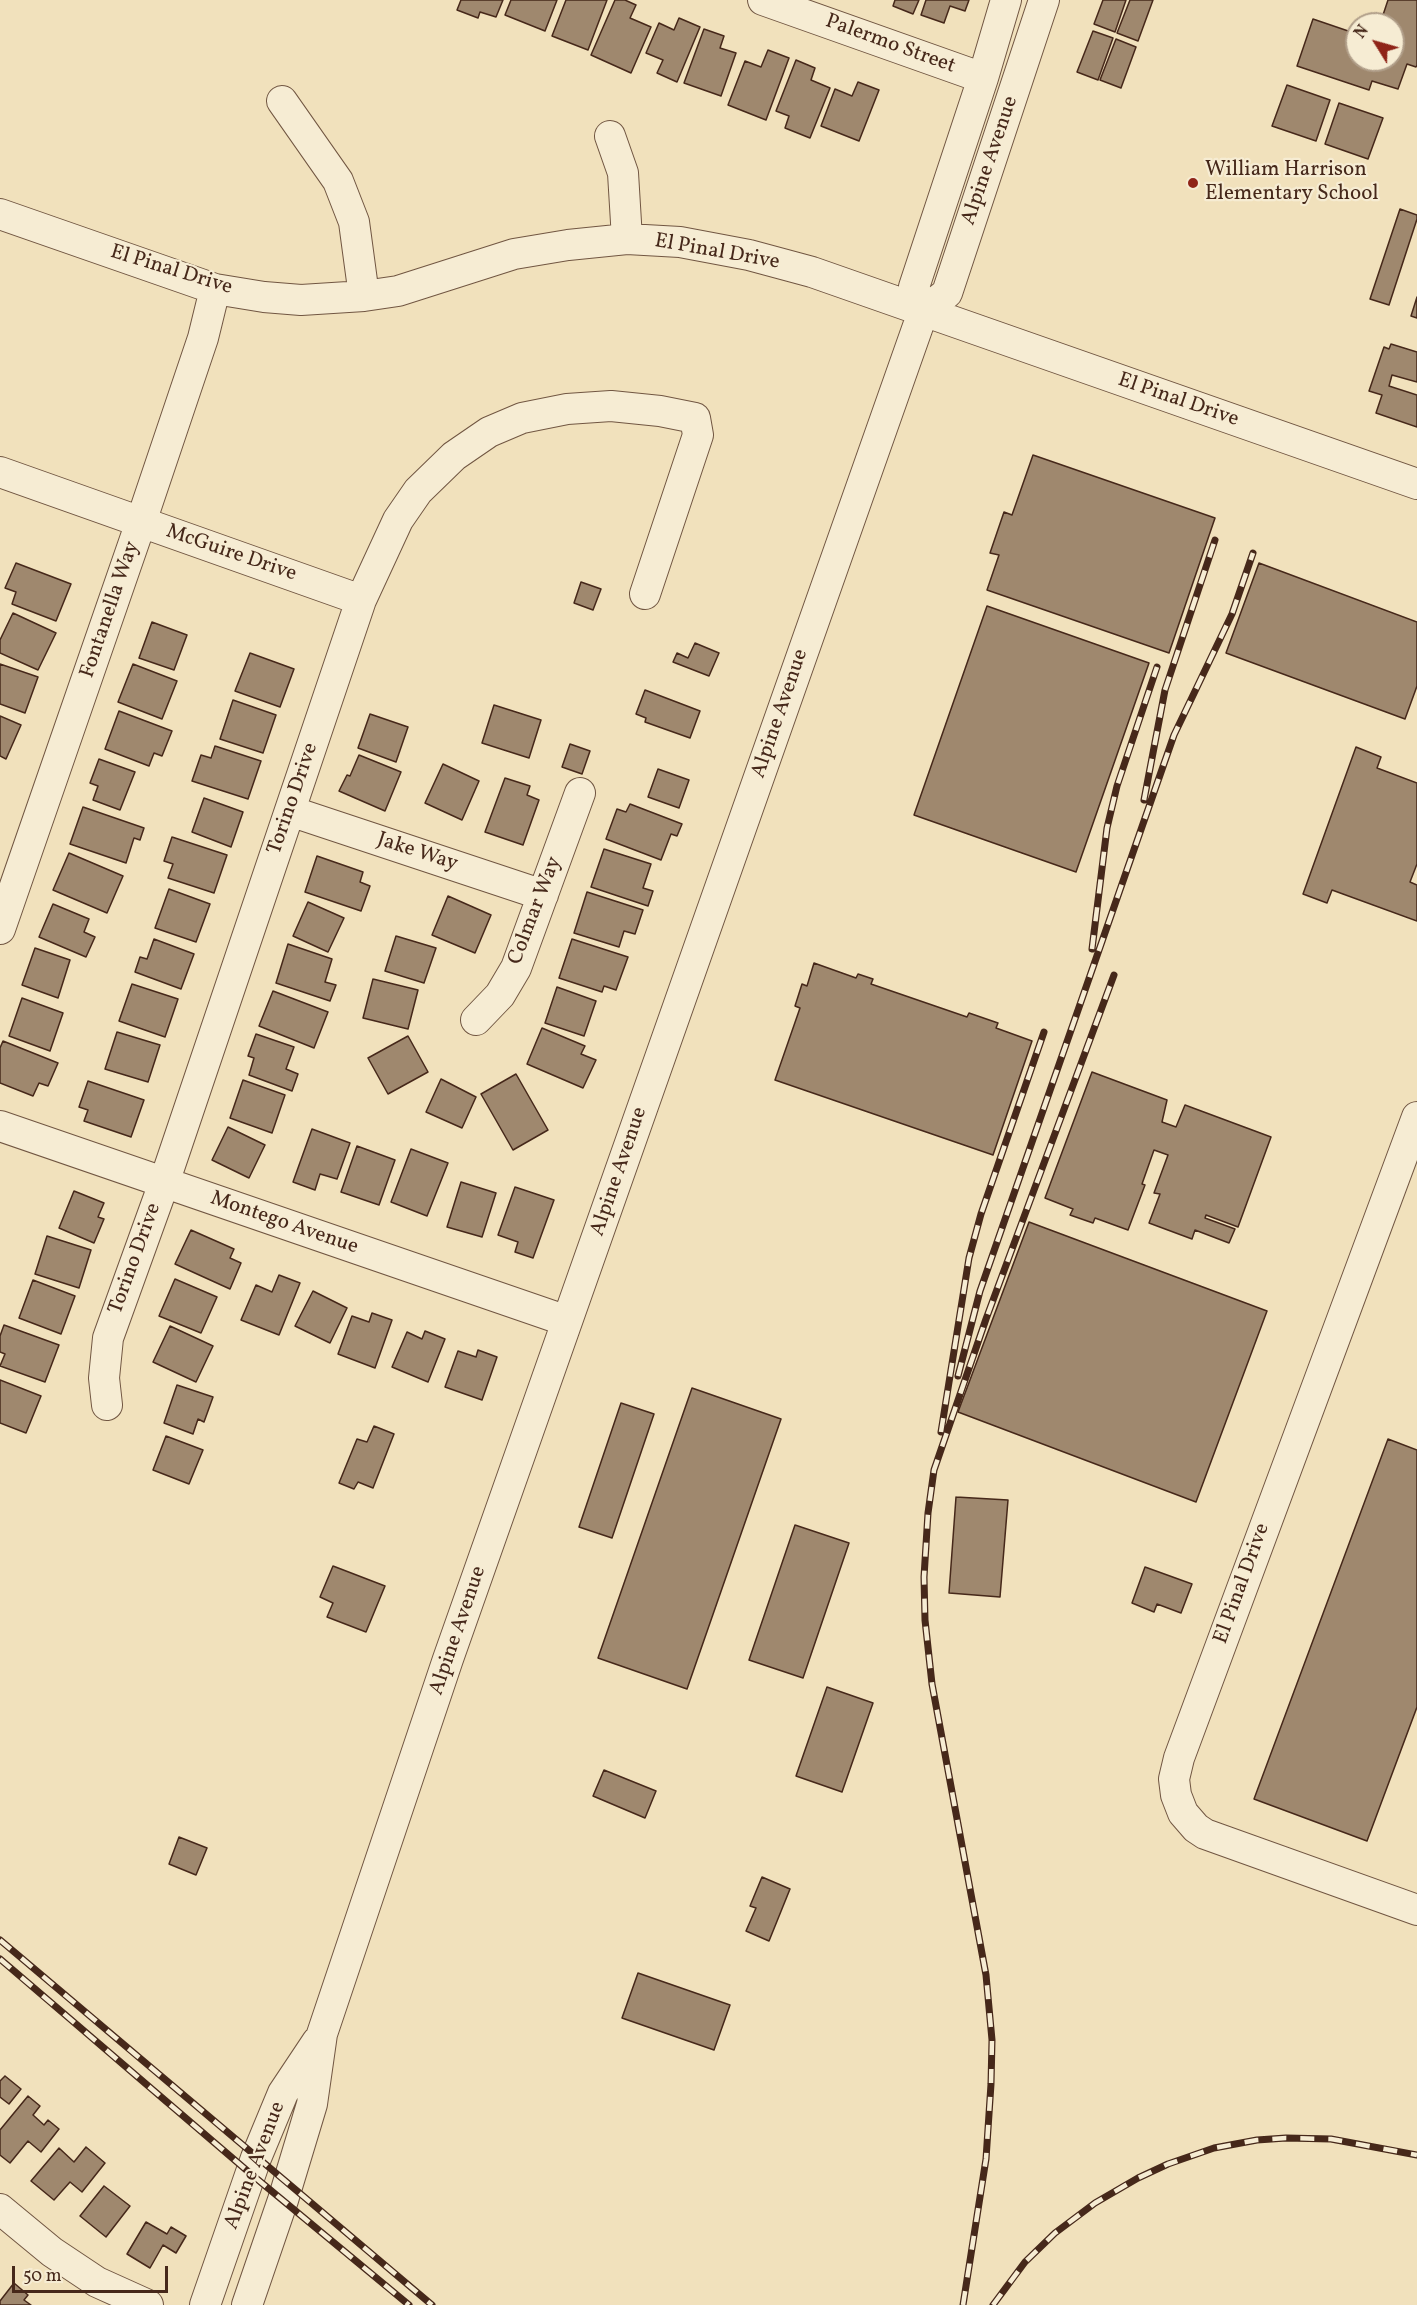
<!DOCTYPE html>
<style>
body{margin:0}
#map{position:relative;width:1417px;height:2305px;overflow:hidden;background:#f1e1bc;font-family:Vollkorn,serif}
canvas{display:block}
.north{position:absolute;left:1345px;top:12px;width:60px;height:60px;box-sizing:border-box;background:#f6ecd3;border:2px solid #b09e89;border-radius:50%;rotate:307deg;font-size:16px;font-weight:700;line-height:24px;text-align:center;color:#46281a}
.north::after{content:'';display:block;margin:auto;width:21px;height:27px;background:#8f2418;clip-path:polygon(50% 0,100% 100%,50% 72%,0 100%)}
.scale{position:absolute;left:12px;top:2266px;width:156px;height:27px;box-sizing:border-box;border:3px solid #46281a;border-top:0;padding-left:8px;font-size:18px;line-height:21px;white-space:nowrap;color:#46281a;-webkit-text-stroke:4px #f6ecd3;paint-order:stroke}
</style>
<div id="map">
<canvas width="1417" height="2305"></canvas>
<div class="north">N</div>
<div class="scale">50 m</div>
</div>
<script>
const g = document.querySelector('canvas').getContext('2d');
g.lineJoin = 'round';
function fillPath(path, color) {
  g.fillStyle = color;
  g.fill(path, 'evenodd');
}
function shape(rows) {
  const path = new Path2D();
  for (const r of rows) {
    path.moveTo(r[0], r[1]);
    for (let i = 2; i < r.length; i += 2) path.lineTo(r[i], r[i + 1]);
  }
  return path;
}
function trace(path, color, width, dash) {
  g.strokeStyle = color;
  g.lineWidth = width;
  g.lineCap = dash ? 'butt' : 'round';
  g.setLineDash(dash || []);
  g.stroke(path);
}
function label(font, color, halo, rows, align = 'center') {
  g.font = font + ' Vollkorn,serif';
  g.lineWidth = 4.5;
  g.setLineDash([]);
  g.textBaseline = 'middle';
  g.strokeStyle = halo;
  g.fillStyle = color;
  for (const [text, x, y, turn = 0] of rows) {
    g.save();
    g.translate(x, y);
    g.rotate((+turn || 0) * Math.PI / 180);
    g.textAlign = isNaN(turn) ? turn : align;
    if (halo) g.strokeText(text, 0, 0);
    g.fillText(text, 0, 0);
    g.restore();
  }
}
const building = shape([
 [461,0,503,0,496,17,480,12,478,18,457,10,461,0],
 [511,0,557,0,545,31,505,15,511,0],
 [566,0,607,0,588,50,552,36,566,0],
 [615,0,625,0,636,5,630,18,651,27,631,73,591,55,615,0],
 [895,0,919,0,913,14,893,6,895,0],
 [926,0,969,0,965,11,950,6,944,23,921,15,926,0],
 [1103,0,1126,0,1115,32,1094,24,1103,0],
 [1130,0,1153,0,1138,41,1117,33,1130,0],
 [1388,0,1417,0,1417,65,1416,67,1407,64,1398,89,1372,81,1369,90,1297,66,1313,19,1357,34,1357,60,1393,60,1393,24,1380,24,1388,0],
 [679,18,700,27,677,82,657,73,663,60,646,53,659,23,674,30,679,18],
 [704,29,724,36,720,48,736,53,721,96,684,83,704,29],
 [1093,31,1113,38,1098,80,1077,72,1093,31],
 [1116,39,1136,47,1121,88,1100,80,1116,39],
 [768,50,789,58,766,120,728,105,745,61,761,67,768,50],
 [796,60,815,68,811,80,830,88,810,138,785,128,789,116,776,111,796,60],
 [858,82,879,90,859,141,821,126,835,89,852,96,858,82],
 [1287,85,1330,100,1316,141,1272,126,1287,85],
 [1339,103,1383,118,1368,159,1325,144,1339,103],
 [1400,209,1417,215,1417,219,1389,305,1370,299,1400,209],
 [1417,297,1417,318,1411,316,1417,297],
 [1391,344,1417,352,1417,382,1392,375,1389,386,1417,395,1417,427,1376,413,1382,395,1369,391,1384,347,1389,349,1391,344],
 [1033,455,1215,518,1169,653,987,590,999,555,990,553,1004,512,1012,515,1033,455],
 [16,563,71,584,56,621,12,604,16,592,5,588,16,563],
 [1259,563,1417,622,1417,686,1405,719,1226,653,1259,563],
 [581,582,601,589,593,610,574,603,581,582],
 [987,606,1149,663,1076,872,914,815,987,606],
 [13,613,56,633,38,670,0,653,0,640,13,613],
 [152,622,187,635,174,670,139,658,152,622],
 [695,643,719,653,709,676,673,662,677,653,688,658,695,643],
 [250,653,294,669,280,707,235,691,250,653],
 [0,664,38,677,25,713,0,704,0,664],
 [133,664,177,681,162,719,118,702,133,664],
 [645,690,700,711,690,738,645,722,646,718,636,714,645,690],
 [233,700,276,715,263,753,220,739,233,700],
 [494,705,541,720,529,758,482,743,494,705],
 [119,711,172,731,162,756,154,753,149,766,105,749,119,711],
 [370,714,408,727,396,762,358,748,370,714],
 [0,716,21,725,6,759,0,756,0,716],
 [570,744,590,751,582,774,562,767,570,744],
 [215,746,261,761,248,799,192,781,201,755,211,758,215,746],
 [1356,747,1381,757,1377,768,1417,783,1417,864,1410,882,1417,885,1417,921,1332,890,1327,903,1303,894,1356,747],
 [359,755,401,772,385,811,339,791,347,775,350,776,359,755],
 [99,759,135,772,120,810,93,800,98,786,90,783,99,759],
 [443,764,479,781,462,820,425,803,443,764],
 [658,769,689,780,679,808,648,797,658,769],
 [505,778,530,786,527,795,539,800,523,845,485,832,505,778],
 [204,798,243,812,231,847,192,832,204,798],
 [630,804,682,824,677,836,671,834,661,860,606,839,617,809,626,812,630,804],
 [83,807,144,828,140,840,134,838,126,863,70,844,83,807],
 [172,837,227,855,214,893,168,878,173,864,164,861,172,837],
 [604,849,651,864,643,888,653,891,648,906,591,887,604,849],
 [69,853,123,876,107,913,53,890,69,853],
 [317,856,363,872,360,882,370,886,361,911,305,892,317,856],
 [169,889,210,904,196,942,155,928,169,889],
 [587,892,643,910,635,934,624,931,619,947,574,933,587,892],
 [448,896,491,915,475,953,432,935,448,896],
 [308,902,344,918,328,952,293,936,308,902],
 [53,904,89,919,84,932,95,937,86,957,39,937,53,904],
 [396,936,436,948,424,983,385,971,396,936],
 [154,939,194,954,181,989,135,972,140,957,147,959,154,939],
 [572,939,628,957,616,990,604,986,602,992,559,978,572,939],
 [288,944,332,959,325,982,336,985,330,1001,276,983,288,944],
 [35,948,70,960,58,998,22,985,35,948],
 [814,963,856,978,858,974,873,979,871,984,967,1017,969,1013,998,1023,996,1028,1032,1041,993,1155,775,1080,800,1008,795,1006,802,984,807,986,814,963],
 [373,979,418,990,408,1029,363,1018,373,979],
 [132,984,178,999,165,1037,119,1021,132,984],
 [557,987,596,1001,584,1036,545,1023,557,987],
 [273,991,328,1012,314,1048,259,1026,273,991],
 [22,998,63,1013,50,1051,9,1036,22,998],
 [542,1028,585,1046,581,1054,596,1060,583,1088,527,1064,542,1028],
 [117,1032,160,1045,148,1082,105,1069,117,1032],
 [256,1034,294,1047,286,1069,298,1074,292,1091,249,1075,254,1058,248,1056,256,1034],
 [408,1036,428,1072,388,1094,368,1058,408,1036],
 [3,1041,58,1063,48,1086,39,1083,33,1096,0,1083,0,1048,3,1041],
 [1092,1072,1167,1100,1162,1122,1176,1127,1185,1105,1271,1137,1238,1227,1206,1215,1205,1218,1235,1229,1229,1243,1195,1230,1192,1239,1149,1223,1160,1194,1154,1193,1168,1155,1154,1150,1142,1184,1145,1185,1128,1230,1095,1218,1093,1223,1070,1215,1073,1209,1045,1198,1092,1072],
 [516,1074,548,1130,513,1150,481,1094,516,1074],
 [441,1079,476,1097,462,1128,426,1112,441,1079],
 [243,1080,285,1095,272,1133,230,1118,243,1080],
 [88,1081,144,1100,131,1137,84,1121,88,1110,79,1107,88,1081],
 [228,1127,265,1145,249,1178,212,1160,228,1127],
 [312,1129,350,1143,337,1179,320,1174,315,1190,293,1182,312,1129],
 [357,1146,395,1160,379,1205,341,1192,357,1146],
 [411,1149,448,1163,427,1216,391,1202,411,1149],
 [461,1182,496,1193,482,1237,447,1227,461,1182],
 [515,1187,554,1200,533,1258,515,1252,518,1242,498,1235,515,1187],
 [74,1191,104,1203,98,1217,104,1219,94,1243,59,1228,74,1191],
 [1029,1222,1267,1311,1196,1502,958,1412,1029,1222],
 [191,1230,234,1249,230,1258,241,1263,230,1289,175,1264,191,1230],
 [47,1236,91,1250,79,1288,35,1274,47,1236],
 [279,1275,300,1283,279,1335,241,1320,256,1285,272,1292,279,1275],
 [175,1279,217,1297,201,1333,159,1316,175,1279],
 [33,1280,75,1296,61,1334,19,1318,33,1280],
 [313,1291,347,1308,330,1343,295,1326,313,1291],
 [372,1313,392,1320,375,1368,338,1354,352,1316,369,1322,372,1313],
 [4,1325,59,1345,45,1382,0,1366,5,1354,0,1352,0,1336,4,1325],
 [170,1326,213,1346,196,1382,153,1362,170,1326],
 [425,1331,445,1339,428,1382,392,1367,407,1332,422,1339,425,1331],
 [478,1350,497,1357,482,1400,445,1387,458,1351,476,1357,478,1350],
 [0,1380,41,1396,26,1433,0,1423,0,1380],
 [177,1385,213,1397,204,1422,198,1419,193,1434,164,1423,177,1385],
 [692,1388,781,1419,687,1689,598,1658,692,1388],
 [621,1403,654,1414,612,1538,579,1527,621,1403],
 [374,1426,394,1434,373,1488,358,1482,354,1489,339,1483,357,1439,367,1442,374,1426],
 [166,1436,203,1450,189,1484,153,1470,166,1436],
 [1388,1439,1417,1450,1417,1707,1367,1841,1254,1799,1388,1439],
 [956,1497,1008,1500,1000,1597,949,1593,956,1497],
 [795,1525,849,1543,803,1678,749,1660,795,1525],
 [333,1566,385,1586,366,1632,327,1617,333,1603,320,1597,333,1566],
 [1145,1567,1192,1584,1181,1613,1157,1604,1154,1612,1132,1603,1145,1567],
 [827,1687,873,1703,842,1792,796,1776,827,1687],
 [604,1770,656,1791,645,1818,593,1796,604,1770],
 [179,1837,207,1848,196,1875,169,1864,179,1837],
 [762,1877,790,1889,769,1941,746,1931,756,1908,750,1906,762,1877],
 [638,1973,730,2005,714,2050,622,2018,638,1973],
 [5,2076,21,2089,9,2104,0,2097,0,2081,5,2076],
 [28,2096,40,2106,33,2115,44,2125,48,2120,59,2129,41,2152,28,2141,10,2163,0,2155,0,2130,28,2096],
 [86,2147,105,2163,82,2192,70,2182,54,2200,31,2181,59,2148,74,2162,86,2147],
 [104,2186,130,2206,106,2237,80,2216,104,2186],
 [146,2222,167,2234,171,2227,186,2236,176,2253,163,2245,150,2268,127,2254,146,2222],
 [14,2283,28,2295,24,2300,31,2305,0,2305,0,2301,14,2283]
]);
const minor = shape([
 [763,0,983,78],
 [282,101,338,181,354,222,364,296],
 [610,136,623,173,627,239],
 [0,214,215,289,264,297,301,300,364,296,398,291,514,254,568,245,627,239,680,242,749,255,812,272,1417,484],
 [923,312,914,287,983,78,1006,0],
 [0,472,361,600],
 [290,811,543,895],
 [0,929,141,522,203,338,215,289],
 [476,1020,500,995,516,968,580,793],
 [1417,1117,1179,1758,1174,1779,1176,1795,1183,1813,1196,1828,1205,1834,1417,1910],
 [0,1126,567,1321],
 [107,1405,104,1378,108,1338,164,1183,361,600,398,520,418,491,454,456,489,432,522,418,567,409,611,406,660,411,695,418,698,435,645,594],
 [0,2209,52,2252,97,2282,148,2305],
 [205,2305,256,2158,283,2093,317,2042],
 [247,2305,283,2200,312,2104,322,2034,448,1659,923,312,947,293,1044,0]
]);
const rail = shape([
 [1144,800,1165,690,1215,540],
 [1092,949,1107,828,1117,786,1157,667],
 [958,1376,980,1291,1174,735,1232,614,1253,553],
 [941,1432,969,1258,981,1214,1044,1032],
 [0,1940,432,2305],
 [0,1959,251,2174,409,2305],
 [963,2305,986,2159,991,2084,992,2040,986,1975,932,1684,925,1620,924,1577,928,1513,934,1470,986,1319,1114,975],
 [993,2305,1025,2262,1055,2233,1095,2203,1138,2178,1168,2164,1214,2148,1257,2140,1286,2138,1331,2139,1417,2155]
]);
const markers = [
 [1193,183,6,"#8f2418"]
];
const streetNames = [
 ["Palermo Street",890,45,20],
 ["Alpine Avenue",991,161,-71],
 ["El Pinal Drive",717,253,10],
 ["El Pinal Drive",171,271,17],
 ["El Pinal Drive",1178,401,19],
 ["McGuire Drive",231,554,19],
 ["Fontanella Way",111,610,-71],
 ["Alpine Avenue",781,714,-71],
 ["Torino Drive",294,799,-71],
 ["Jake Way",417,853,18],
 ["Colmar Way",536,911,-69],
 ["Alpine Avenue",620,1172,-71],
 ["Montego Avenue",284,1224,19],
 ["Torino Drive",136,1259,-70],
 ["El Pinal Drive",1243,1584,-70],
 ["Alpine Avenue",459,1631,-71],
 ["Alpine Avenue",256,2166,-69]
];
const poiNames = [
 ["William Harrison",1205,171],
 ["Elementary School",1205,195]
];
fillPath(building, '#9f886e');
trace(building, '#46281a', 1.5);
trace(minor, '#715642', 32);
trace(minor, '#f6ecd3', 30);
trace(rail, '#46281a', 7);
trace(rail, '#f6ecd3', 4.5, [14]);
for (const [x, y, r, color] of markers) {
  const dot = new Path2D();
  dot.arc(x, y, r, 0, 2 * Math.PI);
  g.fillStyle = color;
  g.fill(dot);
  trace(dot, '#f6ecd3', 2);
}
label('21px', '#46281a', '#f6ecd3', streetNames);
label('21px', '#46281a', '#f6ecd3', poiNames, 'left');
</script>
